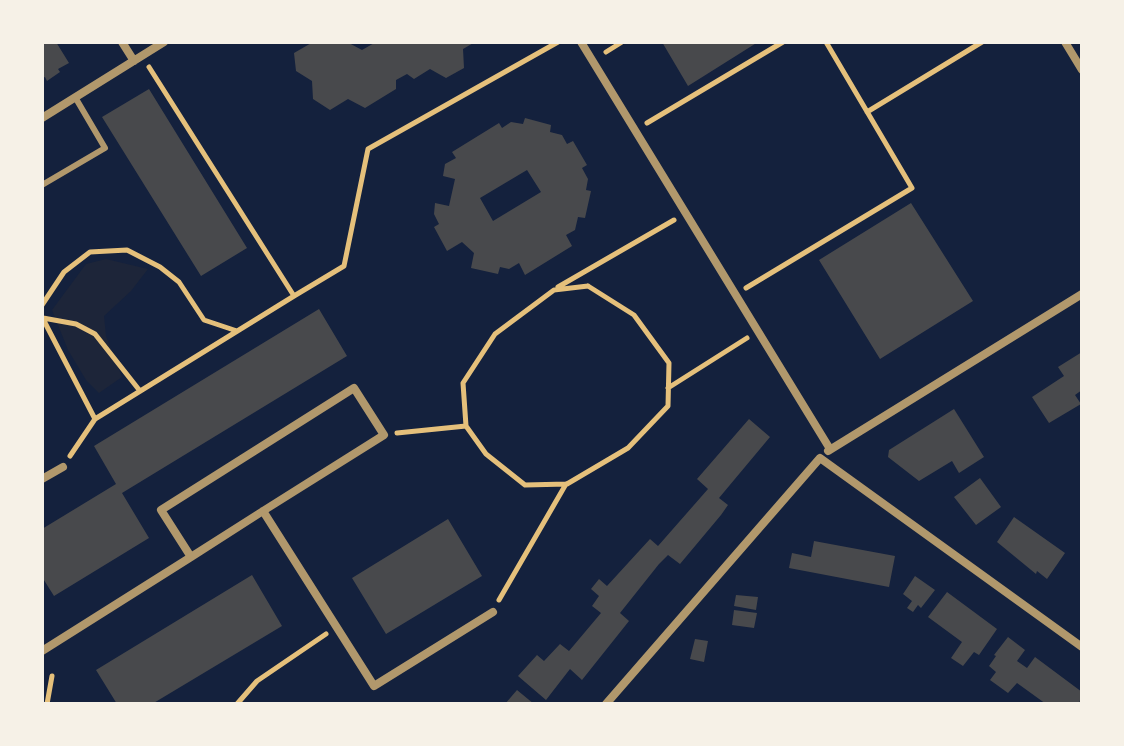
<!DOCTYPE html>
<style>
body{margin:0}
#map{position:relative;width:1124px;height:746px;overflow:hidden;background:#14213d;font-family:"Nunito Sans",sans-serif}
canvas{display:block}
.frame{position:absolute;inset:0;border:44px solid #f6f1e7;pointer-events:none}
</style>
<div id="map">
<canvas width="1124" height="746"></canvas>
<div class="frame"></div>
</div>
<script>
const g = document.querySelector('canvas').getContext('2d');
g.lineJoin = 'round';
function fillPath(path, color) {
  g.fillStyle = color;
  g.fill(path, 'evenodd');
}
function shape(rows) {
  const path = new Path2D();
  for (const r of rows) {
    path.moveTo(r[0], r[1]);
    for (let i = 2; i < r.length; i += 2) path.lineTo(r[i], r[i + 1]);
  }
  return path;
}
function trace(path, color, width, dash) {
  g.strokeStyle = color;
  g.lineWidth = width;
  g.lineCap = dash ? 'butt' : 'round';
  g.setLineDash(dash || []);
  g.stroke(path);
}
const green = shape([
 [106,259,148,269,131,291,104,316,106,336,122,377,99,393,86,380,68,350,52,310,86,264]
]);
const building = shape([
 [42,42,56,42,69,63,58,69,60,72,47,81,45,77,42,78],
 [313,42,347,42,362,50,376,42,475,42,463,49,464,68,446,78,430,69,414,79,407,74,396,80,396,89,365,108,348,99,330,110,313,99,312,81,296,71,294,53],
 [662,42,758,42,688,86],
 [149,89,247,248,201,276,102,117],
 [525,118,551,125,550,132,562,135,567,144,573,141,587,165,582,168,588,179,586,190,591,191,585,218,578,217,575,230,566,235,572,246,525,275,519,263,509,269,500,267,498,274,471,268,474,253,462,242,447,251,434,227,439,224,434,214,435,203,449,206,455,179,443,176,445,164,456,158,452,152,499,123,502,128,511,122,523,124],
 [527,170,541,192,493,221,480,198],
 [911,203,973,301,880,359,819,260],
 [319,309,347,356,122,493,149,538,54,596,42,577,42,529,116,484,94,446],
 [1082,352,1082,390,1075,395,1081,404,1049,423,1032,397,1064,376,1058,367],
 [954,409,984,457,959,473,952,461,919,481,888,457,889,450],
 [749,419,770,437,719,498,728,505,721,515,680,564,668,555,659,564,620,613,629,621,582,680,570,669,546,700,518,676,537,655,544,661,560,644,569,651,601,613,592,606,599,596,591,589,599,579,607,586,650,539,658,546,708,489,697,479],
 [980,478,1001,507,976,525,954,497],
 [1014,517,1065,553,1047,579,1037,571,1036,574,997,542],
 [448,519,482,576,386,634,352,578],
 [814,541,895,556,889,587,789,568,792,553,811,557],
 [252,575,282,626,152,704,117,704,96,670],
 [915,576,935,590,921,608,918,605,913,612,907,608,912,601,903,594],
 [947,592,997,629,979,655,974,652,963,666,951,658,962,642,928,617],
 [736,595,758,597,756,610,734,606],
 [734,610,757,613,754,628,732,625],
 [1008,637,1025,650,1017,661,1027,668,1035,657,1082,692,1079,704,1046,704,1017,683,1008,693,990,680,996,672,989,666,996,656,994,655],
 [695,639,708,641,704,662,690,659],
 [517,690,534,704,505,704]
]);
const path = shape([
 [606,52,622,42],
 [867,112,982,42],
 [647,123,783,42],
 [588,286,634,315,669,363,668,406,628,448,567,484,525,485,486,454,466,426,463,383,495,334,554,290,588,286],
 [558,287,674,220],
 [746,288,912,188,826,42],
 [294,296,344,266,368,149,558,42],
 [42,305,64,272,90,252,127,250,160,267,179,282,204,320,237,331],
 [42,317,95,419],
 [43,318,76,324,95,334,140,391],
 [668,388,747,338],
 [397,433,466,426],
 [70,456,95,419,294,296,149,67],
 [499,600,566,484],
 [47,704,52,676],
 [237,704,257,681,326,634]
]);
const service = shape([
 [42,185,105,148,75,97]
]);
const minor = shape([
 [122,42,134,61],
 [581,42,830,449],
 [1065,42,1082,70],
 [42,118,164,42],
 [828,451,1082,294],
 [42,479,63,467],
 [263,511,374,686,493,612],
 [42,651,191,557,263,511,384,435,354,388,161,510,191,557],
 [606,704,820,458,1082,647]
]);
fillPath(green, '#1d2539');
fillPath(building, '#48494c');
trace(path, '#e5c07b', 5);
trace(service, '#b1986c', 6);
trace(minor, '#b1986c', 8);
</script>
